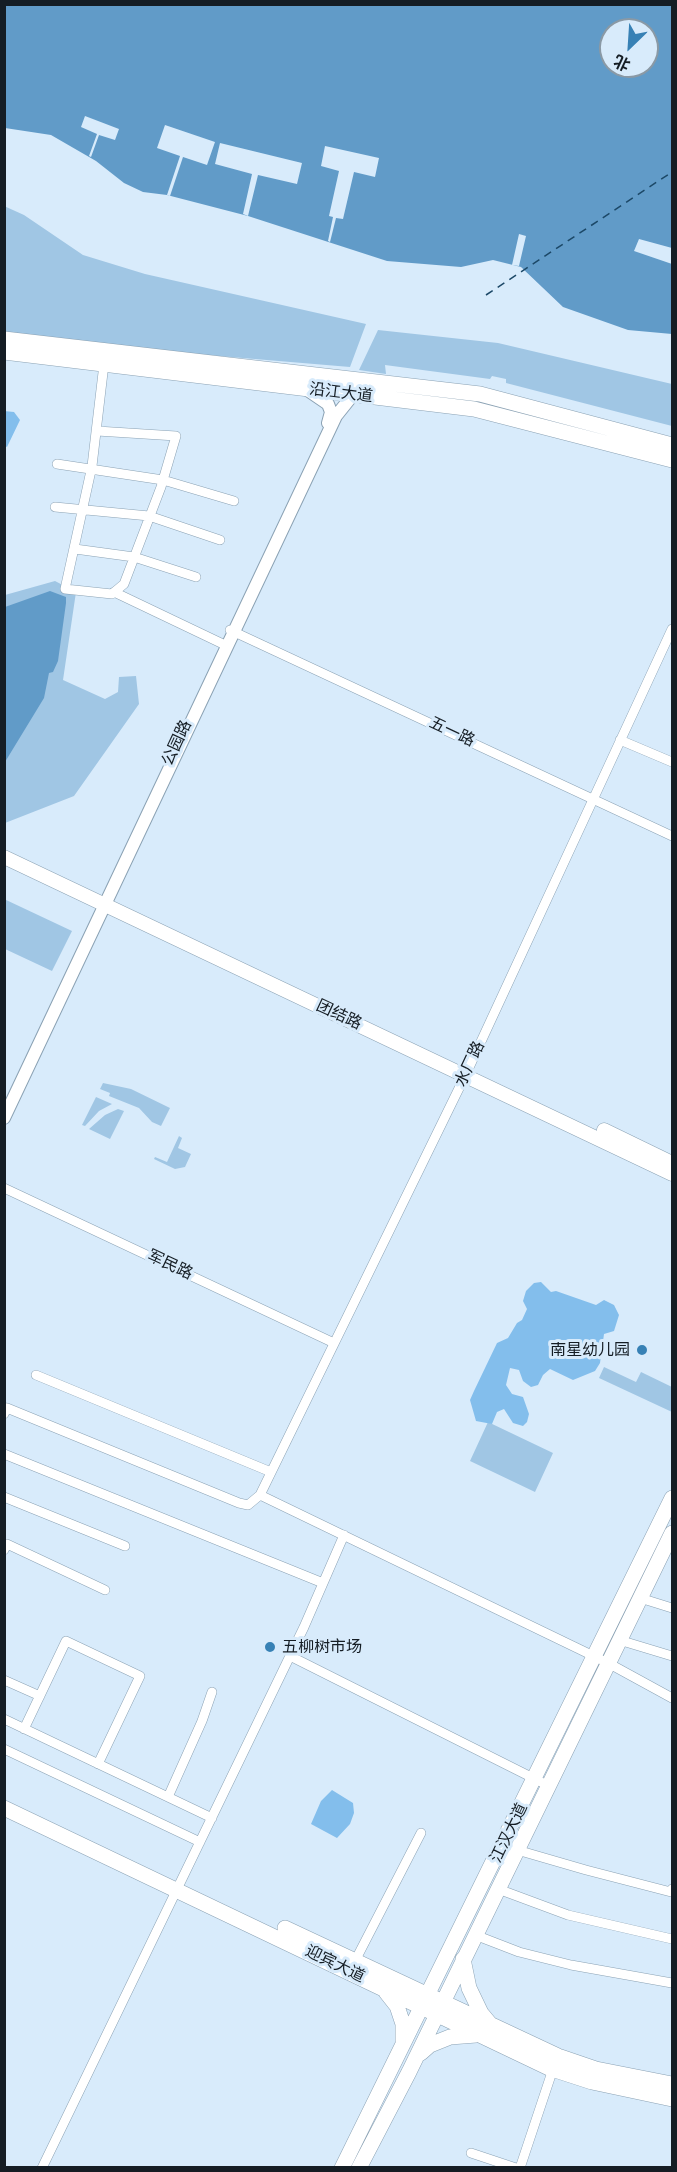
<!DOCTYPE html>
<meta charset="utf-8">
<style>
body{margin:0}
#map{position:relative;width:677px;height:2172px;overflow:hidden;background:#d8ebfb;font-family:Rubik,"Noto Sans SC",sans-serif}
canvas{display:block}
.frame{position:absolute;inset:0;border:6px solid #151d24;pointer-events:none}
.north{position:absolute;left:599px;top:18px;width:60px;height:60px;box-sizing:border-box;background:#d8ebfb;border:2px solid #8a99a5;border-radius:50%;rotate:205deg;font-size:16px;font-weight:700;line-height:24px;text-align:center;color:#151d24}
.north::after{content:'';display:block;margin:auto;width:21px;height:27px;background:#3781b5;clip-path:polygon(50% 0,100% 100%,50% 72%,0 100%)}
</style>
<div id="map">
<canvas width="677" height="2172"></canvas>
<div class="frame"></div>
<div class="north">北</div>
</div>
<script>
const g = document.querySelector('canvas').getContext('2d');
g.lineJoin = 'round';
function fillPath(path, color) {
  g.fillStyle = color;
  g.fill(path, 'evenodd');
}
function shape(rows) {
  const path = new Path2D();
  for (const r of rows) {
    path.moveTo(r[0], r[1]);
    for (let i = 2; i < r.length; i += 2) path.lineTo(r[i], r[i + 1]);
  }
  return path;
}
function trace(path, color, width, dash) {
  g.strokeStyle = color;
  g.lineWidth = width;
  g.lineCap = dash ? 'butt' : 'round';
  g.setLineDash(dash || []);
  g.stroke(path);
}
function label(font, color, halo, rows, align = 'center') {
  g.font = font + ' Rubik,"Noto Sans SC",sans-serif';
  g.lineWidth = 6;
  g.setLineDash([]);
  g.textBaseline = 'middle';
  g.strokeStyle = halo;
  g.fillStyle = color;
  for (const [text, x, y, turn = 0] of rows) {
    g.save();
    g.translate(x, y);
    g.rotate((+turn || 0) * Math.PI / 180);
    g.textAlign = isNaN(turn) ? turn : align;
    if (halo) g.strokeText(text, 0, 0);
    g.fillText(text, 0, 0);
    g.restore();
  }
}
const green = shape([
 [4,206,24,215,83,255,145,274,366,324,350,367,5,338],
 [378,330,498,343,672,384,672,426,506,383,506,379,492,376,490,379,385,365,386,374,359,370],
 [55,581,76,592,63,680,105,699,118,692,119,677,136,676,139,704,74,796,5,823,5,595],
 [4,899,72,931,52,971,5,949],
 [103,1083,131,1089,170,1108,161,1126,152,1122,139,1108,109,1096,110,1093,100,1089],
 [96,1097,112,1104,99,1111,85,1126,82,1125],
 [118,1109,124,1111,110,1139,89,1129,105,1115],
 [179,1136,182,1138,178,1148,191,1154,185,1167,175,1169,154,1159,155,1157,167,1162],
 [604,1367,636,1382,641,1372,672,1387,672,1412,599,1378],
 [488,1422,553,1453,535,1492,470,1461]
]);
const forest = shape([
 [4,411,14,412,20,420,7,447,5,446],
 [541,1282,551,1292,556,1291,596,1305,604,1300,614,1305,619,1315,614,1331,604,1334,600,1363,595,1371,573,1380,550,1369,543,1375,538,1385,531,1387,523,1381,519,1370,510,1368,506,1385,512,1394,523,1397,529,1414,527,1422,523,1426,513,1423,504,1409,497,1412,492,1424,476,1421,470,1400,474,1391,497,1343,508,1338,517,1323,522,1320,527,1309,523,1301,526,1291,534,1283],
 [332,1790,353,1803,354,1813,350,1824,337,1838,311,1824,321,1801]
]);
const water = shape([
 [4,5,672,5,672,334,628,330,563,307,521,267,493,260,461,267,387,261,248,216,167,195,143,192,124,183,96,161,51,135,5,128],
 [611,30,647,30,647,66,611,66],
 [50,591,66,597,66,603,58,661,53,672,49,673,44,698,5,762,5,607]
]);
const pier = shape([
 [85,116,119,129,115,140,99,135,91,157,89,156,97,134,81,127],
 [165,125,215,142,207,165,183,157,170,196,167,195,180,156,157,148],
 [220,143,302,163,297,184,258,175,248,216,243,214,252,174,215,164],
 [325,146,379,158,375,177,354,172,343,219,336,218,330,242,328,241,333,217,329,216,339,171,321,166],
 [519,234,526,236,519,266,512,265],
 [639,239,672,248,672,264,634,251]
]);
const ferry = shape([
 [486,295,672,172]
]);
const minor = shape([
 [97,431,176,436,161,487,124,584,112,594,65,589,92,466,104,364],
 [57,464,163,480,234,501],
 [55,507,149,516,220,540],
 [75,549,134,557,196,577],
 [114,592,223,644],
 [230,630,672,836],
 [620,740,672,762],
 [4,1188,334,1343],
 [36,1375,271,1472],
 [4,1414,7,1408,239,1503,248,1505,260,1495,466,1074,672,629],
 [4,1454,323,1583],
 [260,1495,608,1663,672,1698],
 [4,1497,125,1546],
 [4,1550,7,1544,105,1590],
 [640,1598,672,1608],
 [619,1640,672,1656],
 [290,1656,549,1786],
 [4,1680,40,1696],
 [4,1719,212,1818],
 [24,1729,66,1641,140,1676,98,1764],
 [4,1749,200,1842],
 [168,1797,202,1721,212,1692],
 [517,1850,586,1870,671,1892,672,1889],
 [498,1889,568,1915,672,1939],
 [475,1935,519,1952,571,1965,672,1983],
 [355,1961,421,1833],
 [471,2153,516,2168],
 [42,2168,304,1627,344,1535],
 [520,2168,553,2069]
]);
const tertiary = shape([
 [309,391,328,404,331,412,328,423],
 [4,1118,336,416,356,391]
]);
const secondary = shape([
 [4,857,672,1174],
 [604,1130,672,1163]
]);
const primary = shape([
 [4,339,480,394,672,445],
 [4,352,474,409,672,460],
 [4,1808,549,2068,592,2082,672,2099],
 [285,1928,558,2056,596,2069,672,2084],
 [463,1959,469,1988,481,2013,491,2025],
 [386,1992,397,2006,403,2024,403,2041],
 [421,2053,430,2045,450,2037,476,2035],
 [342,2168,672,1498],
 [359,2168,409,2072,672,1533]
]);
const markers = [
 [642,1350,6,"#3781b5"],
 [270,1647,6,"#3781b5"]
];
const streetNames = [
 ["沿江大道",341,393,7],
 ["五一路",452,732,25],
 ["公园路",177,743,-65],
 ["团结路",339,1015,25],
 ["水厂路",470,1064,-65],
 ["军民路",170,1265,25],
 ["江汉大道",509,1833,-64],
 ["迎宾大道",335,1964,26]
];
const poiNames = [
 ["南星幼儿园",630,1350],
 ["五柳树市场",282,1647,"left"]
];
fillPath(green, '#a0c6e4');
fillPath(forest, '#83beec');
fillPath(water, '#619bc8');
fillPath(pier, '#d8ebfb');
trace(ferry, '#1c4867', 1.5, [8, 6]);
trace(minor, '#8ba2b4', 10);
trace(tertiary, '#8ba2b4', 14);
trace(secondary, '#8ba2b4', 15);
trace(primary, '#8ba2b4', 16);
trace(minor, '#fff', 9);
trace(tertiary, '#fff', 12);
trace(secondary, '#fff', 14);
trace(primary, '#fff', 15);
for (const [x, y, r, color] of markers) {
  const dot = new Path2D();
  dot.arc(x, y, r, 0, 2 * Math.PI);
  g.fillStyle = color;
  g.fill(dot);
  trace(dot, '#d8ebfb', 2);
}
label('16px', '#151d24', '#d8ebfb', streetNames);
label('16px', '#151d24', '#d8ebfb', poiNames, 'right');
</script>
